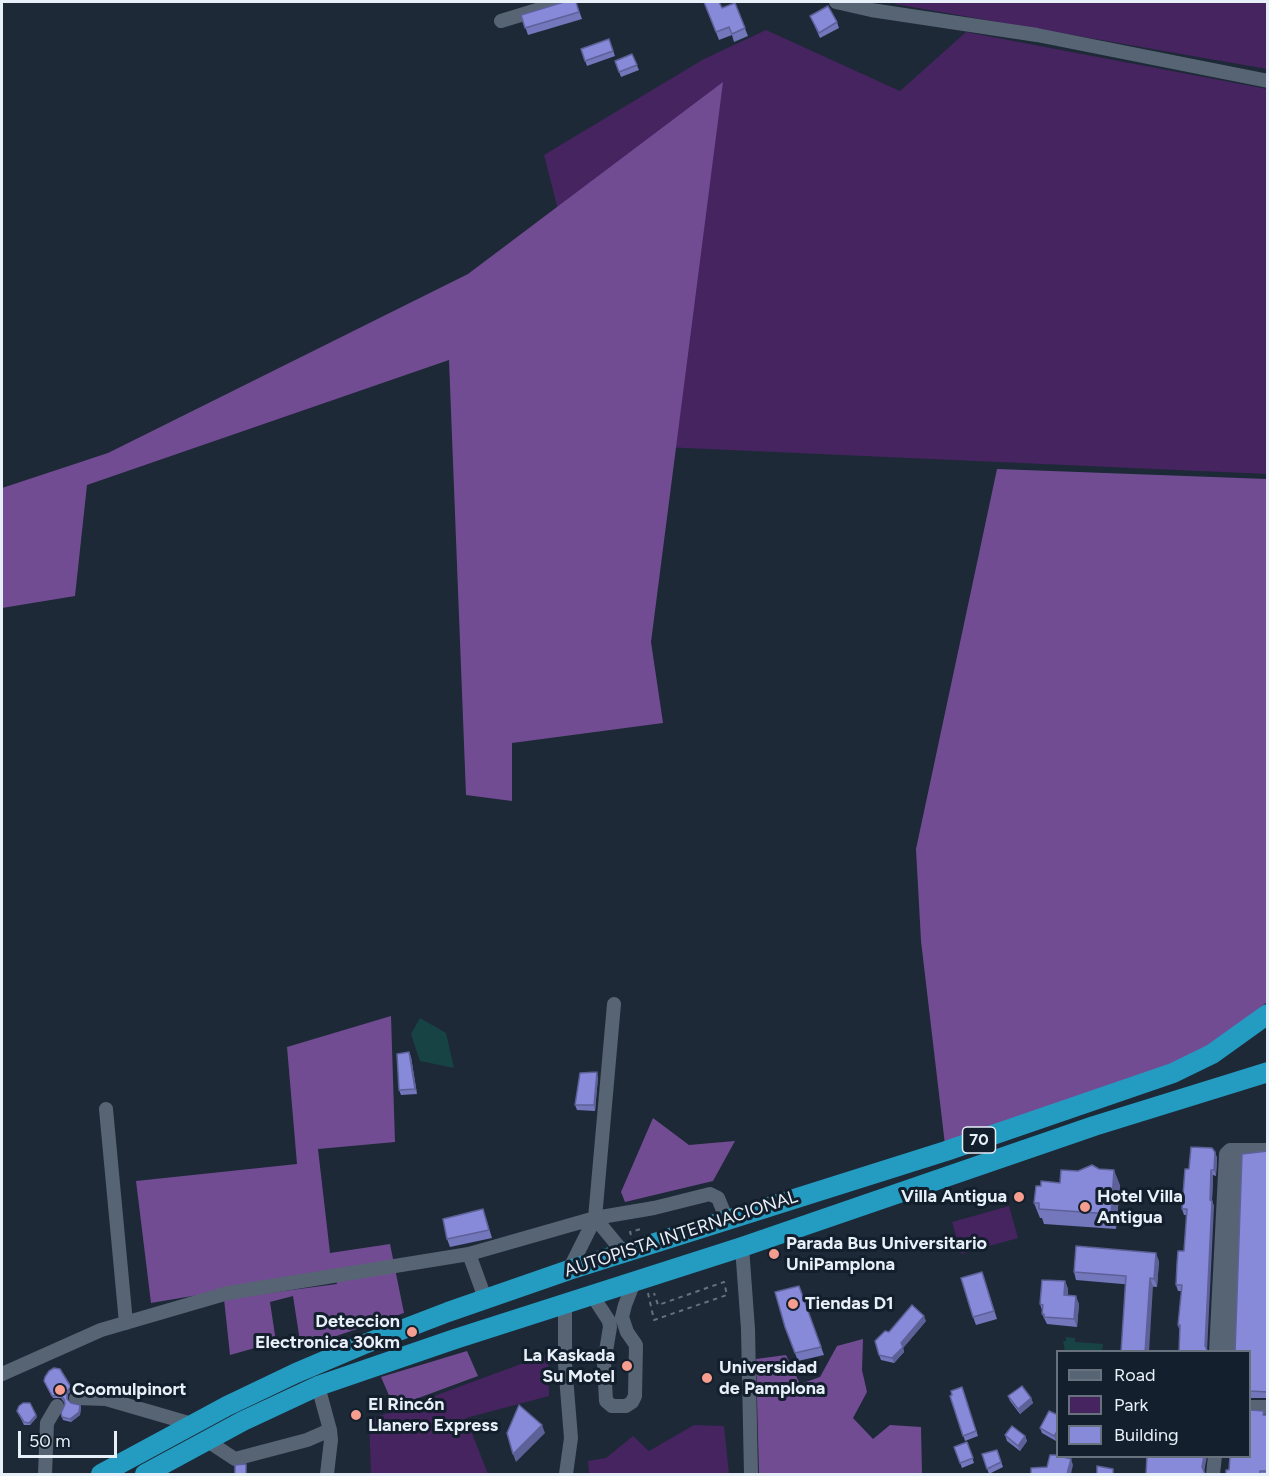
<!DOCTYPE html>
<meta charset="utf-8">
<style>
body{margin:0}
#map{position:relative;width:1269px;height:1476px;overflow:hidden;background:#1d2936;font-family:Figtree,sans-serif}
canvas{display:block}
.frame{position:absolute;inset:0;border:3px solid #e7eff8;pointer-events:none}
.legend{position:absolute;left:1056px;top:1350px;width:195px;height:108px;box-sizing:border-box;background:#131f2c;border:2px solid #68727e;margin:0;padding:8px 10px;list-style:none;font-size:18px;color:#e7eff8}
.legend li{display:flex;align-items:center;gap:12px;height:30px}
.legend b{width:30px;border:2px solid #68727e}
.scale{position:absolute;left:18px;top:1431px;width:99px;height:27px;box-sizing:border-box;border:3px solid #e7eff8;border-top:0;padding-left:8px;font-size:18px;line-height:21px;white-space:nowrap;color:#e7eff8;-webkit-text-stroke:4px #131f2c;paint-order:stroke}
</style>
<div id="map">
<canvas width="1269" height="1476"></canvas>
<div class="frame"></div>
<ul class="legend">
<li><b style="height:8px;background:#576474"></b>Road</li>
<li><b style="height:16px;background:#452460"></b>Park</li>
<li><b style="height:16px;background:#868ad9"></b>Building</li>
</ul>
<div class="scale">50 m</div>
</div>
<script>
const g = document.querySelector('canvas').getContext('2d');
g.lineJoin = 'round';
function fillPath(path, color) {
  g.fillStyle = color;
  g.fill(path, 'evenodd');
}
function shape(rows) {
  const path = new Path2D();
  for (const r of rows) {
    path.moveTo(r[0], r[1]);
    for (let i = 2; i < r.length; i += 2) path.lineTo(r[i], r[i + 1]);
  }
  return path;
}
function trace(path, color, width, dash) {
  g.strokeStyle = color;
  g.lineWidth = width;
  g.lineCap = dash ? 'butt' : 'round';
  g.setLineDash(dash || []);
  g.stroke(path);
}
function label(font, color, halo, rows, align = 'center') {
  g.font = font + ' Figtree,sans-serif';
  g.lineWidth = 6;
  g.setLineDash([]);
  g.textBaseline = 'middle';
  g.strokeStyle = halo;
  g.fillStyle = color;
  for (const [text, x, y, turn = 0] of rows) {
    g.save();
    g.translate(x, y);
    g.rotate((+turn || 0) * Math.PI / 180);
    g.textAlign = isNaN(turn) ? turn : align;
    if (halo) g.strokeText(text, 0, 0);
    g.fillText(text, 0, 0);
    g.restore();
  }
}
const green = shape([
 [895,2,1267,2,1267,69,895,4],
 [766,30,900,91,966,32,1267,89,1267,474,618,445,544,155,704,59],
 [1009,1206,1018,1238,961,1254,952,1222],
 [548,1354,549,1396,466,1418,488,1474,371,1474,369,1420],
 [694,1425,724,1426,729,1474,589,1474,588,1461,606,1458,633,1436,649,1451]
]);
const forest = shape([
 [723,82,651,642,663,723,512,743,512,801,466,795,449,360,87,485,75,596,2,608,2,488,108,453,468,274],
 [997,469,1267,479,1267,1002,1220,1041,1153,1072,945,1145,921,941,916,849],
 [391,1016,395,1142,318,1149,330,1253,390,1244,404,1313,301,1348,293,1296,270,1302,276,1342,230,1355,224,1299,337,1284,334,1272,151,1303,136,1181,297,1164,287,1047],
 [653,1118,689,1145,735,1141,713,1181,625,1202,621,1192],
 [863,1339,862,1370,867,1392,853,1418,873,1439,890,1425,921,1427,922,1474,759,1474,756,1359,786,1355,800,1384,820,1377,837,1346],
 [467,1351,478,1376,394,1407,381,1377]
]);
const water = shape([
 [420,1018,446,1033,454,1068,420,1061,411,1034],
 [1066,1337,1075,1338,1075,1342,1103,1344,1102,1351,1065,1351,1063,1341,1066,1341]
]);
const path = shape([
 [631,1235,630,1232,641,1229],
 [648,1293,654,1320,727,1295,724,1282,658,1305,654,1293]
]);
const minor = shape([
 [836,2,871,10,1037,35,1268,81],
 [501,21,563,2],
 [106,1109,126,1323],
 [595,1218,623,1252],
 [742,1247,748,1329,751,1474],
 [469,1254,485,1298],
 [569,1270,595,1218,614,1004],
 [592,1295,609,1321,610,1327,604,1363,606,1401,612,1406,626,1406,632,1402,635,1396,636,1345,627,1332,622,1317,625,1305,634,1282],
 [565,1304,565,1364,571,1438,566,1474],
 [1216,1352,1226,1154,1230,1150,1268,1150],
 [1228,1352,1236,1150],
 [2,1374,101,1330,228,1293,469,1254,595,1218,654,1208,710,1194,718,1198,727,1220],
 [76,1398,106,1399,192,1424],
 [1250,1407,1268,1407],
 [206,1440,235,1459,307,1440,330,1430,318,1386],
 [45,1474,47,1423,57,1406],
 [327,1474,331,1440,330,1430],
 [1213,1474,1215,1456]
]);
const highway = shape([
 [101,1474,227,1406,296,1373,362,1345,448,1312,569,1270,946,1151,1173,1073,1212,1054,1268,1014],
 [145,1474,243,1421,318,1386,455,1339,742,1247,1094,1126,1268,1072]
]);
const wall = shape([
 [576,2,582,19,528,35,521,15],
 [704,2,722,8,735,3,748,36,734,42,732,35,719,40],
 [810,16,837,22,839,28,820,38],
 [609,39,615,56,587,66,581,49],
 [632,54,639,70,621,77,615,61],
 [409,1052,411,1057,417,1094,401,1095,399,1090],
 [598,1077,595,1111,577,1110,575,1105],
 [1268,1151,1268,1398,1250,1398,1250,1352],
 [1215,1152,1217,1158,1216,1176,1213,1175,1212,1201,1214,1206,1179,1329,1178,1325,1182,1291,1178,1291,1176,1285,1184,1251,1187,1215,1184,1215,1182,1209,1189,1169],
 [1120,1185,1116,1229,1044,1224,1042,1218,1040,1218,1034,1203],
 [483,1209,492,1238,450,1247,447,1239],
 [1159,1261,1157,1287,1076,1280,1074,1272],
 [982,1272,997,1319,976,1325,973,1317],
 [1065,1281,1068,1289,1068,1295,1079,1304,1077,1327,1047,1324,1042,1314,1042,1310,1040,1304],
 [799,1286,824,1355,798,1361,785,1327],
 [926,1321,903,1348,904,1352,894,1363,881,1360,879,1355,889,1332],
 [44,1381,71,1387,72,1390,68,1394,68,1400,71,1403,80,1405,81,1407,80,1415,71,1422,63,1420,61,1413,65,1404,64,1402,61,1398,53,1398],
 [962,1387,978,1436,965,1441,950,1396,952,1395],
 [1008,1396,1031,1398,1033,1403,1020,1414,1010,1401],
 [17,1411,37,1417,30,1425,24,1425],
 [1058,1415,1058,1439,1056,1441,1042,1433,1040,1428],
 [1265,1415,1268,1415,1268,1474,1226,1474],
 [1005,1435,1025,1436,1027,1441,1020,1451,1007,1441],
 [967,1442,974,1463,962,1468,954,1447],
 [997,1450,1003,1467,989,1474,982,1454]
]);
const shadedWall = shape([
 [409,1052,411,1057,417,1094,415,1089],
 [597,1072,598,1077,595,1111,594,1105],
 [1215,1152,1217,1158,1216,1176,1214,1170],
 [1114,1170,1120,1185,1116,1229,1111,1214],
 [1211,1170,1213,1175,1212,1201,1214,1206,1207,1352,1205,1346],
 [1156,1253,1159,1261,1157,1287,1154,1279],
 [1150,1278,1153,1286,1149,1352,1145,1352],
 [1065,1281,1068,1289,1067,1303,1064,1295],
 [1076,1296,1079,1304,1077,1327,1074,1319],
 [924,1316,926,1321,903,1348,901,1343],
 [903,1347,904,1352,894,1363,892,1358],
 [71,1387,72,1390,68,1394,68,1402,67,1399,67,1391],
 [1031,1398,1033,1403,1020,1414,1018,1409],
 [80,1405,81,1407,80,1415,71,1422,70,1419],
 [36,1415,37,1417,30,1425,29,1423],
 [542,1425,545,1433,516,1462,513,1454],
 [1058,1430,1058,1439,1056,1441,1054,1436],
 [1025,1436,1027,1441,1020,1451,1018,1446],
 [1204,1456,1207,1456,1204,1473,1202,1467],
 [1071,1459,1073,1465,1071,1474,1067,1474]
]);
const building = shape([
 [564,2,576,2,579,12,525,28,521,15,564,2],
 [704,2,719,2,722,8,735,3,745,28,732,34,729,27,716,32,704,2],
 [828,6,837,22,819,33,810,16,828,6],
 [609,39,613,51,585,61,581,49,609,39],
 [632,54,637,65,619,72,615,61,632,54],
 [409,1052,415,1089,399,1090,397,1054,409,1052],
 [597,1072,594,1105,575,1105,580,1073,597,1072],
 [1191,1147,1212,1148,1215,1152,1214,1170,1211,1170,1210,1200,1212,1201,1205,1346,1208,1352,1179,1352,1180,1325,1178,1325,1182,1285,1176,1285,1177,1264,1178,1251,1184,1251,1187,1209,1182,1209,1185,1169,1189,1169,1191,1147],
 [1268,1151,1268,1392,1250,1391,1250,1352,1235,1352,1242,1154,1268,1151],
 [1092,1165,1099,1169,1114,1170,1111,1214,1039,1209,1039,1203,1034,1203,1036,1186,1041,1186,1041,1181,1060,1183,1061,1170,1078,1171,1092,1165],
 [483,1209,489,1230,447,1239,443,1219,483,1209],
 [1076,1246,1156,1253,1154,1279,1150,1278,1145,1352,1121,1352,1126,1276,1074,1272,1076,1246],
 [982,1272,994,1311,973,1317,961,1278,982,1272],
 [1042,1280,1065,1281,1064,1295,1076,1296,1074,1319,1044,1317,1044,1314,1042,1314,1043,1305,1040,1304,1042,1280],
 [799,1286,821,1347,795,1353,785,1327,775,1292,799,1286],
 [912,1305,924,1316,901,1343,903,1347,892,1358,879,1355,875,1341,885,1331,889,1332,912,1305],
 [54,1368,60,1369,71,1387,67,1391,67,1399,71,1403,80,1405,79,1412,70,1419,62,1417,61,1413,65,1404,64,1399,60,1395,52,1396,44,1381,45,1377,49,1371,54,1368],
 [1022,1386,1031,1398,1018,1409,1008,1396,1022,1386],
 [962,1387,976,1431,963,1436,950,1396,952,1395,951,1391,962,1387],
 [23,1403,30,1403,36,1415,29,1423,24,1422,17,1411,19,1406,23,1403],
 [519,1405,542,1425,513,1454,507,1433,519,1405],
 [1250,1410,1264,1411,1263,1415,1268,1415,1268,1471,1260,1471,1260,1474,1226,1474,1226,1470,1229,1470,1230,1456,1250,1456,1250,1410],
 [1049,1411,1058,1415,1058,1430,1054,1436,1040,1428,1049,1411],
 [1012,1426,1025,1436,1018,1446,1005,1435,1012,1426],
 [967,1442,973,1458,960,1463,954,1447,967,1442],
 [997,1450,1001,1462,987,1469,982,1454,997,1450],
 [1050,1455,1055,1455,1071,1459,1067,1474,1031,1474,1031,1468,1047,1467,1050,1455],
 [1147,1456,1204,1456,1202,1467,1205,1474,1146,1474,1147,1456],
 [246,1464,246,1474,235,1474,235,1465,246,1464],
 [1097,1466,1113,1469,1113,1474,1097,1474,1097,1466]
]);
const markers = [
 [1019,1197,6,"#f59d8f"],
 [1085,1207,6,"#f59d8f"],
 [774,1254,6,"#f59d8f"],
 [793,1304,6,"#f59d8f"],
 [412,1332,6,"#f59d8f"],
 [627,1366,6,"#f59d8f"],
 [707,1378,6,"#f59d8f"],
 [60,1390,6,"#f59d8f"],
 [356,1415,6,"#f59d8f"]
];
const shields = [
 [979,1140,33]
];
const shieldNames = [
 ["70",979,1140]
];
const poiNames = [
 ["Villa Antigua",1007,1197,"right"],
 ["Hotel Villa",1097,1197],
 ["Antigua",1097,1218],
 ["Parada Bus Universitario",786,1244],
 ["UniPamplona",786,1265],
 ["Tiendas D1",805,1304],
 ["Deteccion",400,1322,"right"],
 ["Electronica 30km",400,1343,"right"],
 ["La Kaskada",615,1356,"right"],
 ["Su Motel",615,1377,"right"],
 ["Universidad",719,1368],
 ["de Pamplona",719,1389],
 ["Coomulpinort",72,1390],
 ["El Rincón",368,1405],
 ["Llanero Express",368,1426]
];
const streetNames = [
 ["AUTOPISTA INTERNACIONAL",681,1234,-18]
];
fillPath(green, '#452460');
fillPath(forest, '#724c93');
fillPath(water, '#184344');
trace(path, '#66717c', 2, [4.5, 4.5]);
trace(minor, '#576474', 14);
trace(highway, '#249bc1', 20);
fillPath(wall, '#7377bb');
fillPath(shadedWall, '#5e6198');
fillPath(building, '#868ad9');
trace(building, '#5e6198', 1.5);
for (const [x, y, r, color] of markers) {
  const dot = new Path2D();
  dot.arc(x, y, r, 0, 2 * Math.PI);
  g.fillStyle = color;
  g.fill(dot);
  trace(dot, '#131f2c', 2);
}
for (const [x, y, w] of shields) {
  const box = new Path2D();
  box.roundRect(x - w / 2, y - 13, w, 26, 4.5);
  g.fillStyle = '#131f2c';
  g.fill(box);
  trace(box, '#e7eff8', 1.5);
}
label('bold 16px', '#e7eff8', null, shieldNames);
label('bold 18px', '#e7eff8', '#131f2c', poiNames, 'left');
label('18px', '#e7eff8', '#131f2c', streetNames);
</script>
